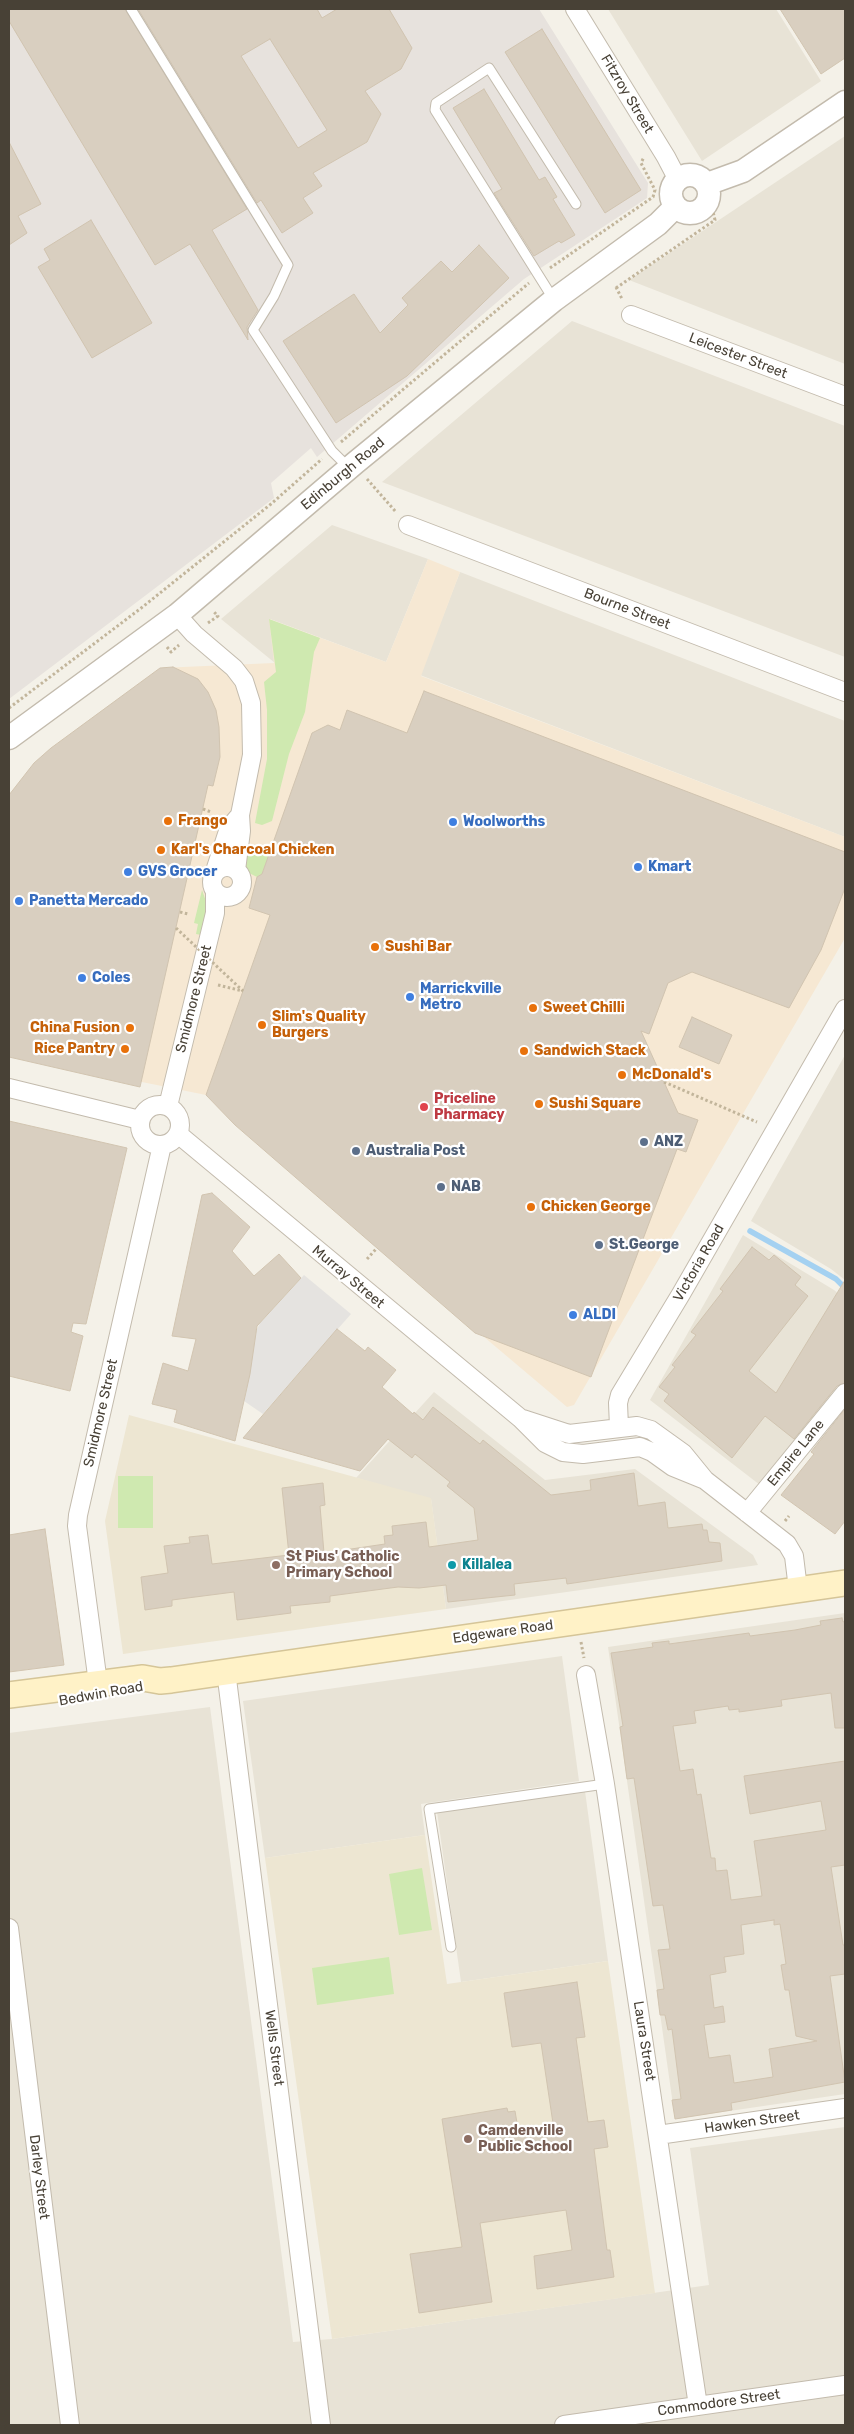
<!DOCTYPE html>
<style>
body{margin:0}
#map{position:relative;width:854px;height:2434px;overflow:hidden;background:#f4f1e8;font-family:Rubik,sans-serif}
canvas{display:block}
.frame{position:absolute;inset:0;border:10px solid #484136;pointer-events:none}
</style>
<div id="map">
<canvas width="854" height="2434"></canvas>
<div class="frame"></div>
</div>
<script>
const g = document.querySelector('canvas').getContext('2d');
g.lineJoin = 'round';
function fillPath(path, color) {
  g.fillStyle = color;
  g.fill(path, 'evenodd');
}
function shape(rows) {
  const path = new Path2D();
  for (const r of rows) {
    if (r.length === 3) {
      path.moveTo(r[0] + r[2], r[1]);
      path.arc(r[0], r[1], r[2], 0, 2 * Math.PI);
      continue;
    }
    path.moveTo(r[0], r[1]);
    for (let i = 2; i < r.length; i += 2) path.lineTo(r[i], r[i + 1]);
  }
  return path;
}
function trace(path, color, width, dash) {
  g.strokeStyle = color;
  g.lineWidth = width;
  g.lineCap = dash ? 'butt' : 'round';
  g.setLineDash(dash || []);
  g.stroke(path);
}
function label(font, color, halo, rows, align = 'center') {
  g.font = font + ' Rubik,sans-serif';
  g.lineWidth = 4.5;
  g.setLineDash([]);
  g.textBaseline = 'middle';
  g.strokeStyle = halo;
  g.fillStyle = color;
  for (const [text, x, y, turn = 0] of rows) {
    g.save();
    g.translate(x, y);
    g.rotate((+turn || 0) * Math.PI / 180);
    g.textAlign = isNaN(turn) ? turn : align;
    if (halo) g.strokeText(text, 0, 0);
    g.fillText(text, 0, 0);
    g.restore();
  }
}
const residential = shape([
 [608,9,776,9,821,81,702,161],
 [845,136,845,364,629,280],
 [572,321,845,426,845,657,382,482],
 [332,525,428,559,386,662,270,619,275,663,221,619],
 [460,572,845,721,845,837,420,675],
 [845,1055,845,1280,831,1269,751,1221],
 [743,1235,834,1290,845,1299,845,1377,760,1485,650,1400],
 [434,1392,545,1480,635,1469,753,1555,758,1565,446,1609,431,1499,356,1478],
 [845,1613,845,2094,675,2119,608,1647],
 [562,1656,579,1781,421,1804,425,1835,265,1858,243,1701],
 [210,1707,293,2342,332,2339,709,2285,690,2148,845,2127,845,2425,9,2425,9,1733],
 [585,1791,608,1961,461,1982,437,1812]
]);
const commercial = shape([
 [428,559,460,572,421,676,845,837,845,938,574,1405,567,1407,316,1195,206,1095,9,1055,9,795,34,763,51,748,160,668,274,663,269,619,386,662]
]);
const industrial = shape([
 [9,9,539,9,648,183,647,198,524,279,317,457,311,448,271,483,274,498,9,699]
]);
const education = shape([
 [129,1415,431,1498,446,1609,123,1654,105,1521],
 [425,1835,447,1984,608,1961,655,2293,332,2339,265,1858]
]);
const green = shape([
 [269,619,320,638,314,652,305,712,289,754,272,821,262,825,255,823,267,759,267,710,264,682,276,672],
 [246,847,271,849,262,874,257,877,247,872,243,866],
 [202,890,208,907,201,935,196,934,198,924,194,923],
 [118,1476,153,1476,153,1528,118,1528],
 [422,1868,432,1930,399,1935,389,1874],
 [389,1957,394,1994,317,2005,312,1968]
]);
const parking = shape([
 [304,1275,351,1314,263,1414,244,1401,256,1331,260,1323]
]);
const stream = shape([
 [750,1231,836,1279,845,1288]
]);
const building = shape([
 [9,9,125,9,247,209,212,230,258,310,247,327,248,340,190,244,155,265,9,21,9,9],
 [138,9,317,9,322,18,337,9,389,9,412,48,401,69,365,91,381,114,367,142,313,173,322,186,303,198,313,213,282,233,261,200,257,203,138,9],
 [270,39,327,130,298,148,241,56,270,39],
 [780,9,845,9,845,58,821,74,780,9],
 [542,29,641,190,605,213,505,52,542,29],
 [484,89,539,180,545,177,557,197,553,199,575,235,561,243,559,241,534,256,494,193,502,189,453,108,484,89],
 [9,142,41,204,18,216,27,233,9,245,9,142],
 [91,220,152,323,92,358,38,267,50,260,44,249,91,220],
 [479,245,509,278,407,376,336,423,283,341,354,294,380,333,408,305,402,298,441,261,452,272,479,245],
 [173,667,198,679,208,692,216,710,219,727,220,757,213,786,208,785,140,1087,9,1057,9,795,34,763,51,748,160,668,173,667],
 [424,691,845,852,845,888,821,950,789,1008,692,972,668,983,649,1034,641,1031,678,1113,698,1120,686,1152,677,1149,591,1377,475,1333,235,1125,206,1095,270,915,249,908,257,877,262,874,312,733,328,725,340,730,347,710,407,733,424,691],
 [692,1017,732,1035,719,1064,679,1047,692,1017],
 [9,1121,127,1148,86,1324,73,1323,71,1332,83,1336,70,1391,9,1376,9,1121],
 [212,1193,250,1227,232,1251,254,1276,279,1254,301,1278,257,1326,250,1374,235,1441,174,1422,177,1410,152,1404,163,1363,188,1371,196,1339,172,1336,202,1195,212,1193],
 [752,1247,769,1260,774,1255,801,1277,795,1285,808,1296,749,1371,776,1393,845,1280,845,1383,837,1386,794,1439,765,1416,732,1458,664,1401,669,1394,659,1387,675,1367,672,1365,696,1335,691,1332,723,1291,720,1289,752,1247],
 [337,1329,365,1351,368,1347,396,1370,382,1387,413,1414,414,1412,423,1420,433,1407,480,1444,483,1440,551,1495,591,1490,590,1480,634,1473,638,1506,665,1502,668,1528,702,1524,703,1530,707,1530,709,1542,720,1543,722,1561,567,1584,566,1578,514,1584,515,1595,448,1602,446,1585,419,1588,398,1587,330,1596,330,1602,290,1606,291,1613,237,1620,234,1592,172,1600,172,1606,145,1610,141,1577,168,1573,164,1546,190,1543,189,1537,208,1535,212,1564,289,1555,282,1488,323,1483,325,1505,320,1506,324,1553,385,1544,384,1536,393,1535,392,1526,426,1522,429,1547,478,1540,474,1508,447,1486,450,1482,415,1454,412,1458,388,1439,360,1471,243,1438,337,1329],
 [845,1409,845,1521,835,1534,781,1495,814,1454,811,1452,845,1409],
 [45,1529,64,1665,9,1672,9,1535,45,1529],
 [842,1618,843,1622,845,1621,845,1728,835,1728,831,1693,781,1700,782,1706,739,1712,739,1709,729,1710,728,1706,694,1711,696,1723,673,1726,680,1771,693,1769,697,1795,701,1794,711,1858,715,1858,716,1871,727,1870,731,1900,762,1896,754,1841,826,1830,821,1801,750,1814,744,1776,845,1761,845,1865,831,1867,843,1945,845,1945,845,1974,830,1976,845,2082,731,2103,732,2110,675,2119,672,2100,681,2099,676,2060,672,2029,668,2030,665,2015,660,2015,657,1990,664,1989,658,1950,670,1949,663,1905,653,1906,634,1778,627,1779,620,1727,623,1726,611,1653,653,1647,652,1643,669,1641,669,1644,749,1633,750,1636,795,1630,821,1625,820,1621,842,1618],
 [774,1920,774,1925,780,1924,786,1964,781,1965,785,1990,789,1990,796,2036,817,2041,769,2049,773,2077,734,2083,730,2055,709,2058,704,2025,725,2022,723,2006,714,2008,710,1975,726,1972,724,1957,744,1954,741,1925,774,1920],
 [577,1982,585,2037,576,2038,588,2122,604,2120,608,2147,594,2149,607,2250,610,2250,614,2277,537,2289,534,2256,572,2250,566,2210,480,2223,492,2302,419,2313,410,2254,462,2247,442,2119,507,2108,508,2112,515,2111,519,2135,554,2130,541,2043,512,2047,504,1993,577,1982]
]);
const path = shape([
 [550,268,653,197,655,190,641,163,644,157],
 [616,287,622,299],
 [616,288,715,220,711,203],
 [341,442,529,283],
 [367,479,396,512],
 [208,623,218,616,213,611],
 [167,647,171,652,179,645],
 [9,708,140,609,271,504,322,459],
 [203,809,211,812],
 [180,912,188,914],
 [218,985,243,991],
 [664,1082,757,1122],
 [367,1259,377,1248],
 [785,1521,789,1516],
 [581,1642,584,1658]
]);
const service = shape([
 [131,9,288,265,274,296,253,330,332,451,349,468],
 [554,300,435,110,436,103,489,68,576,204],
 [451,1947,429,1809,605,1784]
]);
const minor = shape([
 [575,9,666,157,678,180],
 [631,315,845,396],
 [408,525,845,692],
 [177,615,194,634,234,668,244,681,251,703,252,755,240,815,241,831,236,870],
 [227,882,15],
 [214,874,229,828,240,815],
 [9,1088,140,1120],
 [160,1125,20],
 [168,1106,215,913,215,892],
 [178,1134,520,1418,545,1443,563,1452,583,1454,640,1447,652,1452,673,1467,705,1480],
 [523,1419,569,1434,637,1426,651,1430,683,1453,705,1480,787,1544,794,1556,798,1589],
 [619,1427,618,1403,620,1395,681,1294,845,1009],
 [747,1513,845,1393],
 [226,1671,321,2425],
 [586,1675,605,1784,698,2406],
 [98,1683,77,1526,78,1515,162,1145],
 [9,1928,70,2425],
 [658,2135,845,2108],
 [564,2425,845,2385]
]);
const tertiary = shape([
 [690,194,19],
 [707,184,743,171,845,102],
 [9,738,177,615,355,463,554,300,658,224,675,207]
]);
const secondary = shape([
 [9,1695,143,1678,160,1681,171,1680,845,1583]
]);
const pathBridge = shape([
 [176,928,243,991]
]);
const markers = [
 [168,821,5,"#e8710a"],
 [453,822,5,"#3f7fe0"],
 [161,850,5,"#e8710a"],
 [638,867,5,"#3f7fe0"],
 [128,872,5,"#3f7fe0"],
 [19,901,5,"#3f7fe0"],
 [375,947,5,"#e8710a"],
 [82,978,5,"#3f7fe0"],
 [410,997,5,"#3f7fe0"],
 [533,1008,5,"#e8710a"],
 [262,1025,5,"#e8710a"],
 [130,1028,5,"#e8710a"],
 [125,1049,5,"#e8710a"],
 [524,1051,5,"#e8710a"],
 [622,1075,5,"#e8710a"],
 [539,1104,5,"#e8710a"],
 [424,1107,5,"#e0444e"],
 [644,1142,5,"#5c6f8a"],
 [356,1151,5,"#5c6f8a"],
 [441,1187,5,"#5c6f8a"],
 [531,1207,5,"#e8710a"],
 [599,1245,5,"#5c6f8a"],
 [573,1315,5,"#3f7fe0"],
 [276,1565,5,"#8d6e63"],
 [452,1565,5,"#0f9aa8"],
 [468,2139,5,"#8d6e63"]
];
const streetNames = [
 ["Fitzroy Street",627,94,59],
 ["Leicester Street",738,356,21],
 ["Edinburgh Road",343,474,-40],
 ["Bourne Street",627,609,21],
 ["Smidmore Street",194,999,-76],
 ["Victoria Road",699,1263,-60],
 ["Murray Street",348,1277,40],
 ["Smidmore Street",101,1413,-77],
 ["Empire Lane",796,1453,-51],
 ["Edgeware Road",503,1632,-8],
 ["Bedwin Road",101,1694,-10],
 ["Laura Street",644,2041,81],
 ["Wells Street",274,2048,83],
 ["Hawken Street",752,2122,-8],
 ["Darley Street",39,2177,83],
 ["Commodore Street",719,2403,-8]
];
const foodNames = [
 ["Frango",178,821],
 ["Karl's Charcoal Chicken",171,850],
 ["Sushi Bar",385,947],
 ["Sweet Chilli",543,1008],
 ["Slim's Quality",272,1017],
 ["Burgers",272,1033],
 ["China Fusion",120,1028,"right"],
 ["Rice Pantry",115,1049,"right"],
 ["Sandwich Stack",534,1051],
 ["McDonald's",632,1075],
 ["Sushi Square",549,1104],
 ["Chicken George",541,1207]
];
const shopNames = [
 ["Woolworths",463,822],
 ["Kmart",648,867],
 ["GVS Grocer",138,872],
 ["Panetta Mercado",29,901],
 ["Coles",92,978],
 ["Marrickville",420,989],
 ["Metro",420,1005],
 ["ALDI",583,1315]
];
const healthNames = [
 ["Priceline",434,1099],
 ["Pharmacy",434,1115]
];
const serviceNames = [
 ["ANZ",654,1142],
 ["Australia Post",366,1151],
 ["NAB",451,1187],
 ["St.George",609,1245]
];
const educationNames = [
 ["St Pius' Catholic",286,1557],
 ["Primary School",286,1573],
 ["Camdenville",478,2131],
 ["Public School",478,2147]
];
const cultureNames = [
 ["Killalea",462,1565]
];
fillPath(residential, '#e8e3d6');
fillPath(commercial, '#f6e8d3');
fillPath(industrial, '#e7e2dd');
fillPath(education, '#ede6d2');
fillPath(green, '#cfe9b0');
fillPath(parking, '#e5e3e0');
trace(stream, '#a4d1f1', 5.5);
fillPath(building, '#d9cfc0');
trace(building, '#d1c4b0', 1);
trace(service, '#c3bbad', 11);
trace(minor, '#c3bbad', 20);
trace(tertiary, '#c3bbad', 25);
trace(secondary, '#d5c598', 28);
trace(path, '#c2b59b', 3, [2.5, 2.5]);
trace(service, '#fff', 9);
trace(minor, '#fff', 18);
trace(tertiary, '#fff', 22);
trace(secondary, '#fff2c7', 25);
trace(pathBridge, '#c2b59b', 3, [2.5, 2.5]);
for (const [x, y, r, color] of markers) {
  const dot = new Path2D();
  dot.arc(x, y, r, 0, 2 * Math.PI);
  g.fillStyle = color;
  g.fill(dot);
  trace(dot, '#fff', 2);
}
label('14px', '#484136', '#fff', streetNames);
label('bold 14px', '#c56008', '#fff', foodNames, 'left');
label('bold 14px', '#366cbe', '#fff', shopNames, 'left');
label('bold 14px', '#be3a42', '#fff', healthNames, 'left');
label('bold 14px', '#4e5e75', '#fff', serviceNames, 'left');
label('bold 14px', '#785e54', '#fff', educationNames, 'left');
label('bold 14px', '#0d838f', '#fff', cultureNames, 'left');
</script>
